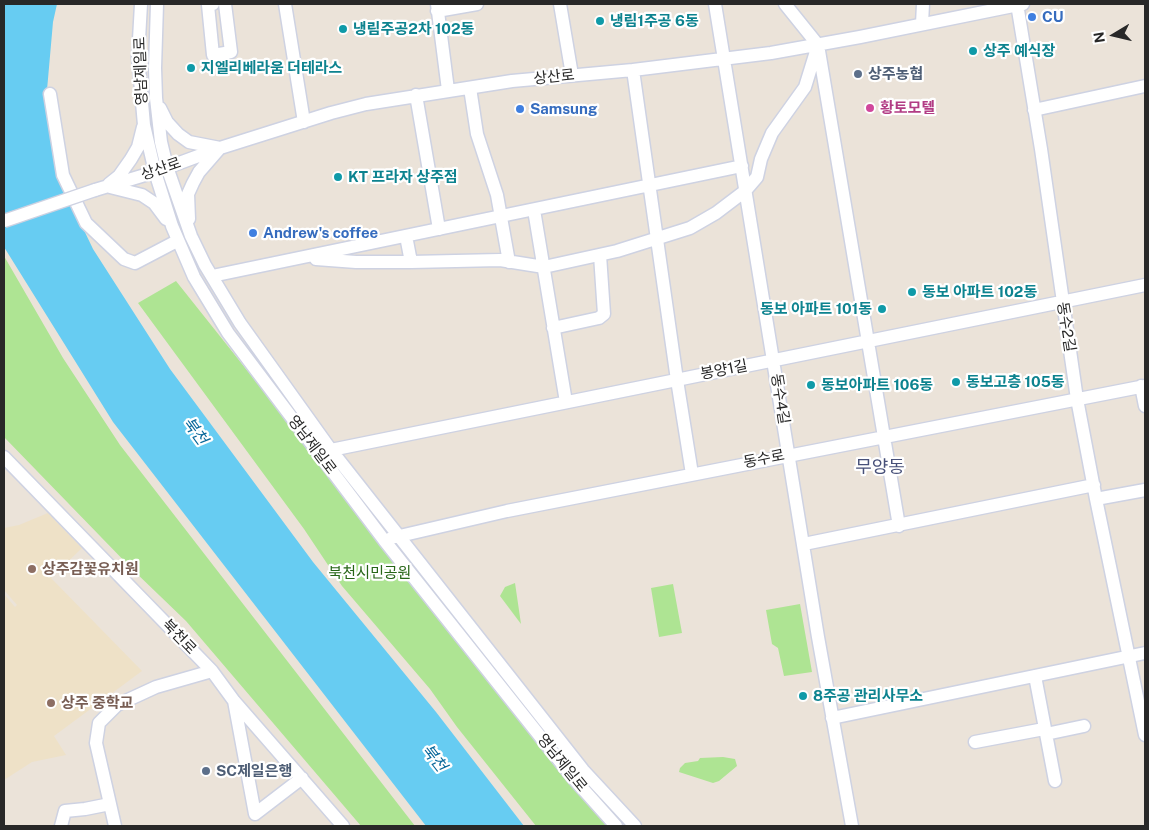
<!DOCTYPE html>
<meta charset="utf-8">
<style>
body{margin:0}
#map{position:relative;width:1149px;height:830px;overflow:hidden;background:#ebe3d9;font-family:"Public Sans",sans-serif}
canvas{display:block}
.frame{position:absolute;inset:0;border:5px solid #282828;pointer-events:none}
.north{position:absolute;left:1089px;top:10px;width:50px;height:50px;-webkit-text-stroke:4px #fff;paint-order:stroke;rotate:261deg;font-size:14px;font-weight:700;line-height:20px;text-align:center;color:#282828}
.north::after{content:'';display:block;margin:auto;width:18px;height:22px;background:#282828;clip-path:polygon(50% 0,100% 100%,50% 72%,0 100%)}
</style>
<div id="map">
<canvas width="1149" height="830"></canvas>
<div class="frame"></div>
<div class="north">N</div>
</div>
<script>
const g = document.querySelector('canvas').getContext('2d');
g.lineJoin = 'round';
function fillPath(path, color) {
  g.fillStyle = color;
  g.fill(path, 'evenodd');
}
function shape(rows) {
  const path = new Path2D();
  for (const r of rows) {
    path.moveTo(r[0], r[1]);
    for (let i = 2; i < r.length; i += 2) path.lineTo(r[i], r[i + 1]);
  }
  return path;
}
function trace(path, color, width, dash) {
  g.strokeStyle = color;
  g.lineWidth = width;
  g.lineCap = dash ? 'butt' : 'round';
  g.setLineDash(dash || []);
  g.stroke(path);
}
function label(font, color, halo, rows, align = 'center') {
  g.font = font + ' "Public Sans","Noto Sans KR",sans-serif';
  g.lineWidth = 4.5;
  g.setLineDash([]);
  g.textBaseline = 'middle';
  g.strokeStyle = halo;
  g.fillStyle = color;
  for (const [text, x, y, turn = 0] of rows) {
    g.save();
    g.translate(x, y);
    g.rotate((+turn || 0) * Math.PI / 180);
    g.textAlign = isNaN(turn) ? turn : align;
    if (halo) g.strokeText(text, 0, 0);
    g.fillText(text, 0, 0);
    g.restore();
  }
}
const education = shape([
 [48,513,82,548,51,578,142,671,54,736,66,755,32,762,4,780,4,594,15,607,17,605,4,590,4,528,19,525]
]);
const green = shape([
 [4,256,63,358,120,445,415,826,361,826,186,621,133,570,4,437],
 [176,281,610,826,536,826,457,727,430,689,342,586,304,529,138,303],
 [515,583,521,624,500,596,505,587],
 [673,584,682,633,659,637,651,588],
 [800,604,812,672,784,676,778,648,772,644,766,610],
 [723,757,735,759,737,766,719,781,713,783,679,772,680,768,685,763,698,761,700,758]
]);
const water = shape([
 [4,4,57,4,53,22,47,90,60,180,93,249,170,369,313,562,436,712,524,826,426,826,113,422,4,247]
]);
const minor = shape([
 [141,4,138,57,144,125,155,172,172,226,194,277,228,333,384,540,574,779,616,826],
 [157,4,155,68,156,98,161,142,167,167,191,236,205,265,240,323,331,450,583,770,635,826],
 [213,4,208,5,213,55,231,52,225,4],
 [285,4,304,122],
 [437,4,448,90],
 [560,4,572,75],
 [715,4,818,637,852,826],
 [785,4,818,45,899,526],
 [1017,4,1041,149,1077,399,1096,499,1145,735],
 [437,11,477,4],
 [922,24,923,4],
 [633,70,677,380,692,474],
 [470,88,477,134,497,195,509,262],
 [50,94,63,175,86,223,124,259,135,263,177,241],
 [416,95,439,229],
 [160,108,167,122,178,134,189,142,220,148],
 [1034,110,1145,86],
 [109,184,119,176,131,159,138,147,143,127],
 [110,187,142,195,154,203,166,219],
 [95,190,155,172,220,148,331,113,366,104,512,81,633,70,771,53,860,37,1023,4],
 [534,210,566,402],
 [189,219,188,194,193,183,199,172,219,149],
 [406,236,411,262,500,260,544,267,617,251,690,228,716,213,745,191,757,177,761,159,772,133,805,87,818,45],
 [316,259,356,262,411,262],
 [212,276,742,166],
 [553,328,599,318,604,314,600,255],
 [1141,386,1145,406],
 [331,450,1145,285],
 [4,457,212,671,234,701,343,826],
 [1096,499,1145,490],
 [391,538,507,511,1145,386],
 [804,544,1094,485],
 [1035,676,1055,781],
 [234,701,255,814,302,778],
 [832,718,1145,653],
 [1046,734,1084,726],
 [975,742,1044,729],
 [110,804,115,826],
 [61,826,65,811,85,809,110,804,96,743,99,723,117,705,156,687,212,671]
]);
const minorBridge = shape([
 [4,221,95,190]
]);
const markers = [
 [1032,17,5,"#3f7fe0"],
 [600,21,5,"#0f9aa8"],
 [343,29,5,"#0f9aa8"],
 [973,51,5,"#0f9aa8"],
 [191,68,5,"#0f9aa8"],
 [858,74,5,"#5c6f8a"],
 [870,108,5,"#d1479c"],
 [520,109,5,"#3f7fe0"],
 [338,177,5,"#0f9aa8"],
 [253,233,5,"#3f7fe0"],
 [912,292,5,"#0f9aa8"],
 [882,309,5,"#0f9aa8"],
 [956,382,5,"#0f9aa8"],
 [811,385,5,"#0f9aa8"],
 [32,569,5,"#8d6e63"],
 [803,696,5,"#0f9aa8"],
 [51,703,5,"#8d6e63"],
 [206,771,5,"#5c6f8a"]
];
const shopNames = [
 ["CU",1042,17],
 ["Samsung",530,109],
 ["Andrew's coffee",263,233]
];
const cultureNames = [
 ["냉림1주공 6동",610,21],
 ["냉림주공2차 102동",353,29],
 ["상주 예식장",983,51],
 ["지엘리베라움 더테라스",201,68],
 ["KT 프라자 상주점",348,177],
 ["동보 아파트 102동",922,292],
 ["동보 아파트 101동",872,309,"right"],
 ["동보고층 105동",966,382],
 ["동보아파트 106동",821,385],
 ["8주공 관리사무소",813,696]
];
const streetNames = [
 ["영남제일로",141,71,-92],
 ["상산로",554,77,-6],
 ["상산로",161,169,-19],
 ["동수2길",1066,327,81],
 ["봉양1길",724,370,-11],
 ["동수4길",780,399,81],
 ["영남제일로",312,445,53],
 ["동수로",764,459,-11],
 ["북천로",179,637,46],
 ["영남제일로",562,763,51]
];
const serviceNames = [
 ["상주농협",868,74],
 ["SC제일은행",216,771]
];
const hotelNames = [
 ["황토모텔",880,108]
];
const educationNames = [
 ["상주감꽃유치원",42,569],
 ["상주 중학교",61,703]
];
const parkNames = [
 ["북천시민공원",370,573]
];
const waterNames = [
 ["북천",195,431,54],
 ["북천",434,758,52]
];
const quarterNames = [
 ["무양동",880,467]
];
fillPath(education, '#eee1c7');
fillPath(green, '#aee493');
fillPath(water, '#67ccf2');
trace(minor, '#ced2e2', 15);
trace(minor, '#fff', 12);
trace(minorBridge, '#ced2e2', 15, []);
trace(minorBridge, '#fff', 12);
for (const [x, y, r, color] of markers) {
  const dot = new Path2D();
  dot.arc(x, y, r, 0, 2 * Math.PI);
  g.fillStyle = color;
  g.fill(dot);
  trace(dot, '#fff', 2);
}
label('bold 15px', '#366cbe', '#fff', shopNames, 'left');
label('bold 15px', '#0d838f', '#fff', cultureNames, 'left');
label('15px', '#282828', '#fff', streetNames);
label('bold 15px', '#4e5e75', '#fff', serviceNames, 'left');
label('bold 15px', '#b23c85', '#fff', hotelNames, 'left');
label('bold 15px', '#785e54', '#fff', educationNames, 'left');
label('15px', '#276617', '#fff', parkNames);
label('italic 16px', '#09689a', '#fff', waterNames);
label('18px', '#475079', '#fff', quarterNames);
</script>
